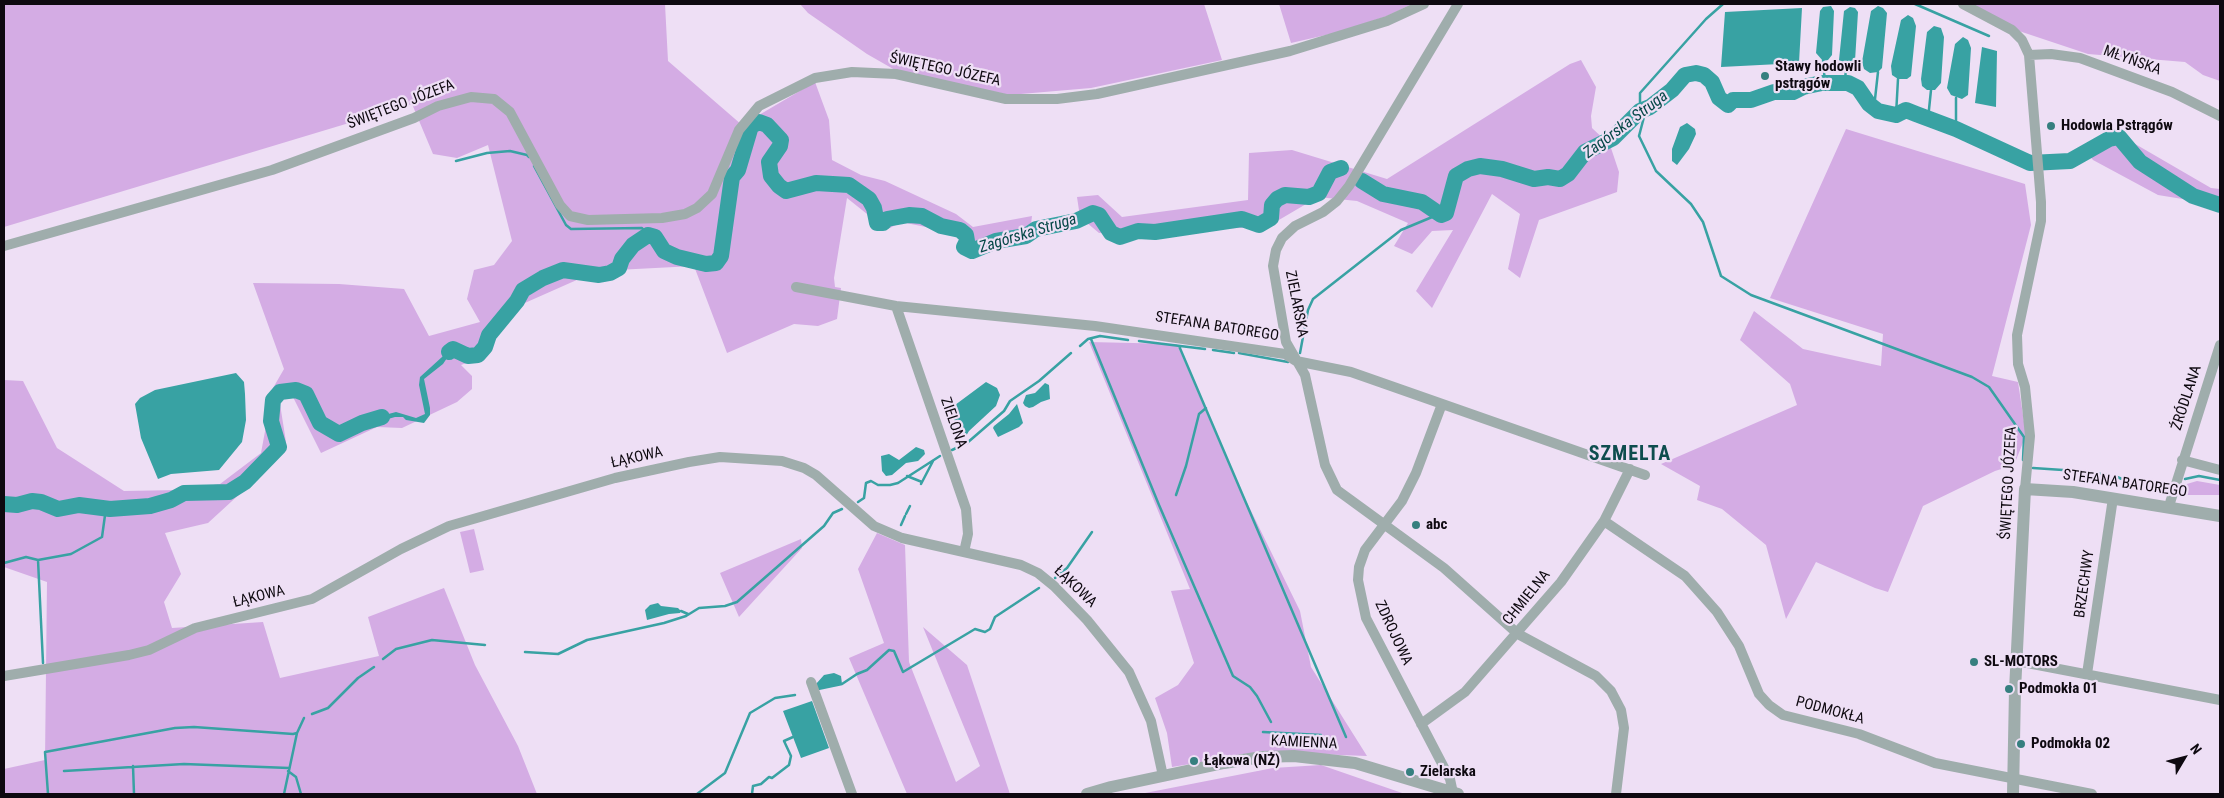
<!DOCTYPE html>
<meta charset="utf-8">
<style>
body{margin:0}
#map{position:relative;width:2224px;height:798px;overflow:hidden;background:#eedff5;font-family:"Roboto Condensed",sans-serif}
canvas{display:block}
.frame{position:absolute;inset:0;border:5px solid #0e0910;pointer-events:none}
.north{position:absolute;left:2159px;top:733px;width:50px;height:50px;-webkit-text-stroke:4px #eedff5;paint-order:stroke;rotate:53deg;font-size:14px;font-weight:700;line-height:20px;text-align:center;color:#0e0910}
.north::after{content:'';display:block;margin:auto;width:18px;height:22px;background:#0e0910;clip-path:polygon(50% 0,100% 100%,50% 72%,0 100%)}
</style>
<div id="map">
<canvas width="2224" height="798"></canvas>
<div class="frame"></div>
<div class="north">N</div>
</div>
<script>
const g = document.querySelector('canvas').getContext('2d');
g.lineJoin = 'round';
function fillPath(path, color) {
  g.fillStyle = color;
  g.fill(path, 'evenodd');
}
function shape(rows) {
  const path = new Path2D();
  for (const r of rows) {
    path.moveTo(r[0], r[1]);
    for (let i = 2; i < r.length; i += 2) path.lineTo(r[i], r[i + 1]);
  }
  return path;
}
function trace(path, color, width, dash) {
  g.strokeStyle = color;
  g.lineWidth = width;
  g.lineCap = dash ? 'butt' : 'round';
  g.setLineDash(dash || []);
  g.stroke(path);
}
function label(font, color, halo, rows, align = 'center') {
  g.font = font + ' "Roboto Condensed",sans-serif';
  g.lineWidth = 4.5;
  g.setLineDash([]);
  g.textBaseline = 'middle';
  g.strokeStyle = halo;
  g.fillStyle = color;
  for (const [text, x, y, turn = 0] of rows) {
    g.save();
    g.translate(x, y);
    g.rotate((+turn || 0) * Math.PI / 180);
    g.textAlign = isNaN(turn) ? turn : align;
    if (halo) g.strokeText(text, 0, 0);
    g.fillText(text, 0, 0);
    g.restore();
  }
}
const green = shape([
 [4,4,665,4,668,61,742,125,815,82,829,120,832,160,861,175,885,181,956,214,973,227,1032,216,1031,224,1009,242,972,247,954,233,921,226,901,222,890,228,873,227,867,214,847,198,834,278,835,287,841,288,837,319,818,326,794,324,727,353,694,266,597,271,509,310,488,355,461,365,472,376,472,389,457,402,402,428,377,427,321,453,290,391,280,404,286,442,255,480,208,523,165,533,181,574,164,602,172,628,263,622,280,678,379,656,368,617,444,588,475,665,518,746,537,794,4,794,4,769,45,760,47,582,4,567,4,380,23,381,57,448,124,491,179,490,220,484,261,453,273,388,284,369,253,283,339,284,404,289,429,336,480,322,467,299,474,270,494,265,512,241,488,145,457,158,433,154,412,104,4,227],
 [800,4,1204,4,1222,60,1091,88,1009,95,895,70,867,54,808,13],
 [1279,4,1412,4,1387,16,1339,32,1291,43],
 [1966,4,2220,4,2220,81,2203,75,2185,62,2088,54,2010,28],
 [1581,60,1596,87,1591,116,1592,128,1610,145,1619,172,1617,192,1539,220,1520,278,1508,269,1520,214,1492,194,1432,308,1416,291,1453,230,1432,231,1412,254,1394,246,1408,223,1357,201,1318,197,1267,227,1099,233,1080,217,1077,197,1098,195,1122,217,1248,200,1249,153,1292,150,1387,179,1570,64],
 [1846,129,2025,184,2031,225,1992,376,2018,382,2026,435,2014,465,1995,471,1923,506,1888,592,1875,588,1816,562,1786,619,1766,545,1722,509,1697,500,1700,486,1661,464,1797,405,1790,384,1740,340,1754,311,1803,349,1881,366,1883,334,1770,298],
 [2118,134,2211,188,2220,189,2220,211,2213,204,2158,195,2093,160,2089,155],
 [1089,342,1177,344,1232,472,1300,611,1311,667,1367,756,1262,752,1172,767,1167,733,1155,698,1178,685,1194,663,1171,591,1190,589],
 [2197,481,2220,485,2220,495,2184,495,2178,493,2180,486],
 [474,529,484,570,470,573,460,532],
 [877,533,905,545,909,662,956,782,980,766,923,627,967,665,1010,794,907,794,849,658,884,643,858,569],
 [801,539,802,548,739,617,720,573],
 [1321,765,1405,794,1140,794,1273,768]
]);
const water = shape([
 [1831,6,1834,11,1832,55,1828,60,1823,61,1816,53,1820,11,1823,7],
 [1878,6,1883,8,1887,13,1882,68,1878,72,1870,73,1864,69,1862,62,1871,11],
 [1850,7,1855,8,1858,12,1855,61,1852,65,1847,66,1839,60,1844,11],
 [1802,8,1799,63,1721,67,1725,12],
 [1908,15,1913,18,1916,26,1911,76,1907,79,1898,79,1892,75,1891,66,1901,20],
 [1934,26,1941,28,1944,37,1941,83,1935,90,1927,90,1922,86,1921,79,1927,32],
 [1963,37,1968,40,1971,48,1968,95,1962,99,1951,95,1947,88,1955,44],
 [1982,47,1997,51,1996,107,1975,103],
 [1687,123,1695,129,1696,134,1689,149,1677,165,1672,161,1672,149,1680,127],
 [453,347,468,353,467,358,451,352,443,364,424,379,430,408,430,415,424,423,406,420,403,417,395,417,364,426,362,421,396,412,416,418,425,414,419,385,420,377],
 [236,373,244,382,245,394,246,420,242,442,219,470,171,474,158,479,141,438,135,404,140,398,155,390],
 [986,382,997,388,1000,395,996,406,969,431,966,436,963,436,950,412,951,408],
 [1045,383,1049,385,1050,399,1041,402,1033,407,1029,408,1025,406,1023,403,1026,395,1035,393],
 [1017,404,1023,423,1019,427,998,437,993,428,994,426,1009,414],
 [916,447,924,450,925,454,918,461,906,463,892,475,886,476,882,471,881,456,889,454,899,460],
 [658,603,661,606,678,608,681,611,680,613,669,614,647,620,645,610,650,605],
 [834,673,841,676,842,684,818,689,816,684,824,675],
 [812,701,829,748,801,758,783,711]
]);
const stream = shape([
 [1723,4,1706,19,1640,93,1640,111,1644,117,1639,136,1656,171,1691,204,1703,222,1721,276,1751,295,1972,377,1989,387,2024,437,2023,460],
 [1915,4,1989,36],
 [1823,61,1825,82],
 [1844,83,1847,66],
 [1956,98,1956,129],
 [1874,108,1878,72],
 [1896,115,1898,79],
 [1928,119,1931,90],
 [456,161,487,153,510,151,527,155,529,157],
 [534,166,566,225,571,229,642,228,648,235],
 [1091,339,1159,505,1233,676,1250,687,1257,696,1271,722],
 [1139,341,1205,349],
 [1080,346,1088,339,1100,336,1128,340],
 [1179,346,1346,737],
 [1213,350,1234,353],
 [1239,353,1288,362],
 [1300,353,1308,310,1313,299,1401,230,1437,215],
 [952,450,967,443,1004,411,1010,401,1039,381,1071,353],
 [2033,468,2078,471],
 [2089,472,2107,475],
 [907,476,922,482],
 [2115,476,2140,487,2160,485],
 [2185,479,2199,476,2220,480],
 [921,484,933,461],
 [1176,495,1186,466,1199,414,1206,408],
 [858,502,864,498,866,483,871,481,878,485,890,485,898,483,940,456],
 [906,514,910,506],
 [901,525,905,516],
 [38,560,43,663],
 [4,563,26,557,38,560,71,554,102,537,106,508],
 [1055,578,1067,568,1092,532],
 [681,611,688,614],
 [525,652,558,654,587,640,664,623,686,616,699,608,725,606,737,602,824,526,833,513,842,509],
 [383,659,396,649,432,640,485,645],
 [818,689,842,684,857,674,867,670,889,650,894,651,903,672,975,629,985,632,990,629,995,617,1039,588],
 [312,714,328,708,358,678,374,667],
 [1263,732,1321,735],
 [133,766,134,794],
 [64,771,184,764,289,768],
 [288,771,296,777,301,794],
 [48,794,45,752,175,728,194,727,293,734,297,733,304,718],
 [284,794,297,733],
 [697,794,725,773,750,713,775,698,795,695],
 [752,794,753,786,761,784,769,777,772,778,789,765,791,756,784,741,793,737]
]);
const river = shape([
 [1362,181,1383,194,1422,202,1441,215,1446,213,1456,176,1468,169,1480,166,1502,169,1534,179,1548,177,1560,179,1568,174,1585,152,1613,138,1640,111,1650,107,1672,90,1685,75,1696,73,1704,75,1712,82,1719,98,1728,105,1733,100,1751,100,1774,92,1793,92,1803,87,1822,83,1848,83,1858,88,1869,104,1878,111,1896,115,1906,110,1916,114,1956,129,2030,163,2070,161,2109,139,2119,137,2140,162,2193,196,2220,205],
 [449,352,453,349,468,356,478,355,485,347,489,335,517,301,523,290,543,278,563,270,599,275,610,273,619,268,622,259,633,245,648,235,655,237,664,251,677,257,706,264,716,263,721,256,732,177,738,170,751,126,759,122,767,125,781,140,780,146,769,162,771,176,779,186,786,191,816,183,849,185,869,199,874,208,877,223,883,223,887,219,909,215,922,216,941,226,960,230,966,235,967,241,964,247,972,251,996,241,1026,236,1036,229,1076,221,1093,213,1099,215,1111,233,1120,237,1138,231,1155,232,1242,219,1259,225,1271,218,1272,205,1277,199,1285,195,1309,197,1319,193,1330,172,1341,168],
 [4,504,17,505,32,501,41,502,58,509,79,505,110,509,150,506,171,500,184,493,229,492,245,482,279,447,271,421,273,400,280,392,296,390,306,394,320,423,339,434,362,423,382,417]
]);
const minor = shape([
 [1458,4,1349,186,1337,201,1323,212,1295,226,1282,238,1276,250,1273,266,1286,342,1305,375,1325,465,1337,490,1444,568,1518,634,1596,676,1611,691,1621,710,1624,728,1616,794],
 [1963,4,2012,30,2022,40,2029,55,2041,202,2041,221,2017,335,2018,364,2025,387,2030,436,2025,489],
 [2029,55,2051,54,2080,58,2172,92,2220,116],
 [4,246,272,170,414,118,438,106,471,97,494,99,510,112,560,205,570,216,588,220,662,218,685,214,697,208,712,194,739,130,759,106,815,78,852,72,896,74,1006,99,1057,99,1097,94,1290,51,1387,21,1424,4],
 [796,287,896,306,1095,326,1285,354,1296,361,1351,372,1645,475],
 [896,306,966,509,968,534,964,552],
 [1442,404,1416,473,1402,501,1365,550,1359,567,1358,580,1366,618,1450,779,1453,793],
 [2182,460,2220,470],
 [2169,506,2220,345],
 [1604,521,1685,576,1717,612,1739,646,1759,694,1769,705,1783,715,1859,734,1935,763,2092,794],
 [2017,661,2220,700],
 [2087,674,2113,498],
 [4,676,129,655,149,650,195,628,312,599,401,549,449,526,615,478,689,462,720,457,782,461,804,468,816,475,874,526,902,538,1021,565,1038,573,1054,586,1087,620,1129,672,1151,721,1163,776],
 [811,682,852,794],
 [1421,724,1465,692,1561,582,1604,521,1630,469]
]);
const tertiary = shape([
 [1087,794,1111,787,1224,763,1262,757,1294,756,1355,763,1458,794],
 [2013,794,2015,690,2025,489,2073,492,2220,516]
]);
const markers = [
 [1765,76,5,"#367f7f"],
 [2051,126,5,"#367f7f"],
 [1416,525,5,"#367f7f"],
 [1974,662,5,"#367f7f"],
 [2009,689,5,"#367f7f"],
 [2021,744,5,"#367f7f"],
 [1194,761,5,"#367f7f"],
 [1410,772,5,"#367f7f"]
];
const streetNames = [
 ["MŁYŃSKA",2132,61,20],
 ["ŚWIĘTEGO JÓZEFA",945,70,12],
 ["ŚWIĘTEGO JÓZEFA",401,105,-21],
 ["ZIELARSKA",1296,304,79],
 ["STEFANA BATOREGO",1217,327,9],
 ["ŹRÓDLANA",2187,398,-72],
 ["ZIELONA",953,423,71],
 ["ŁĄKOWA",637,458,-13],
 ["ŚWIĘTEGO JÓZEFA",2009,483,-87],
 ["STEFANA BATOREGO",2125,484,8],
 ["BRZECHWY",2085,584,-82],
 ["ŁĄKOWA",1075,587,44],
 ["ŁĄKOWA",259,597,-14],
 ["CHMIELNA",1527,598,-51],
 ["ZDROJOWA",1393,633,65],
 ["PODMOKŁA",1830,711,15],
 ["KAMIENNA",1304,743,3]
];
const poiNames = [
 ["Stawy hodowli",1775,67],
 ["pstrągów",1775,84],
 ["Hodowla Pstrągów",2061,126],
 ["abc",1426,525],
 ["SL-MOTORS",1984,662],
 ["Podmokła 01",2019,689],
 ["Podmokła 02",2031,744],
 ["Łąkowa (NŻ)",1204,761],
 ["Zielarska",1420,772]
];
const waterNames = [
 ["Zagórska Struga",1626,125,-37],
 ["Zagórska Struga",1028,234,-17]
];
const districtNames = [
 ["SZMELTA",1630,455]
];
fillPath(green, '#d4ace4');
fillPath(water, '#38a2a3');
trace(stream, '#38a2a3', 2.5);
trace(river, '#38a2a3', 16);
trace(minor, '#9fadac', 10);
trace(tertiary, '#9fadac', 12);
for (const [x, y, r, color] of markers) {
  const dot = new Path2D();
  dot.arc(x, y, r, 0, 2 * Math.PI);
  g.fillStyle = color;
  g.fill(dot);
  trace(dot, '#eedff5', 2);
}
label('15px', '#0e0910', '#eedff5', streetNames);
label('bold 15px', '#0e0910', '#eedff5', poiNames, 'left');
label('italic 16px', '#054747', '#eedff5', waterNames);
g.letterSpacing = '1px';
label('bold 20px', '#0e4d4e', '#eedff5', districtNames);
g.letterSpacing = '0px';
</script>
